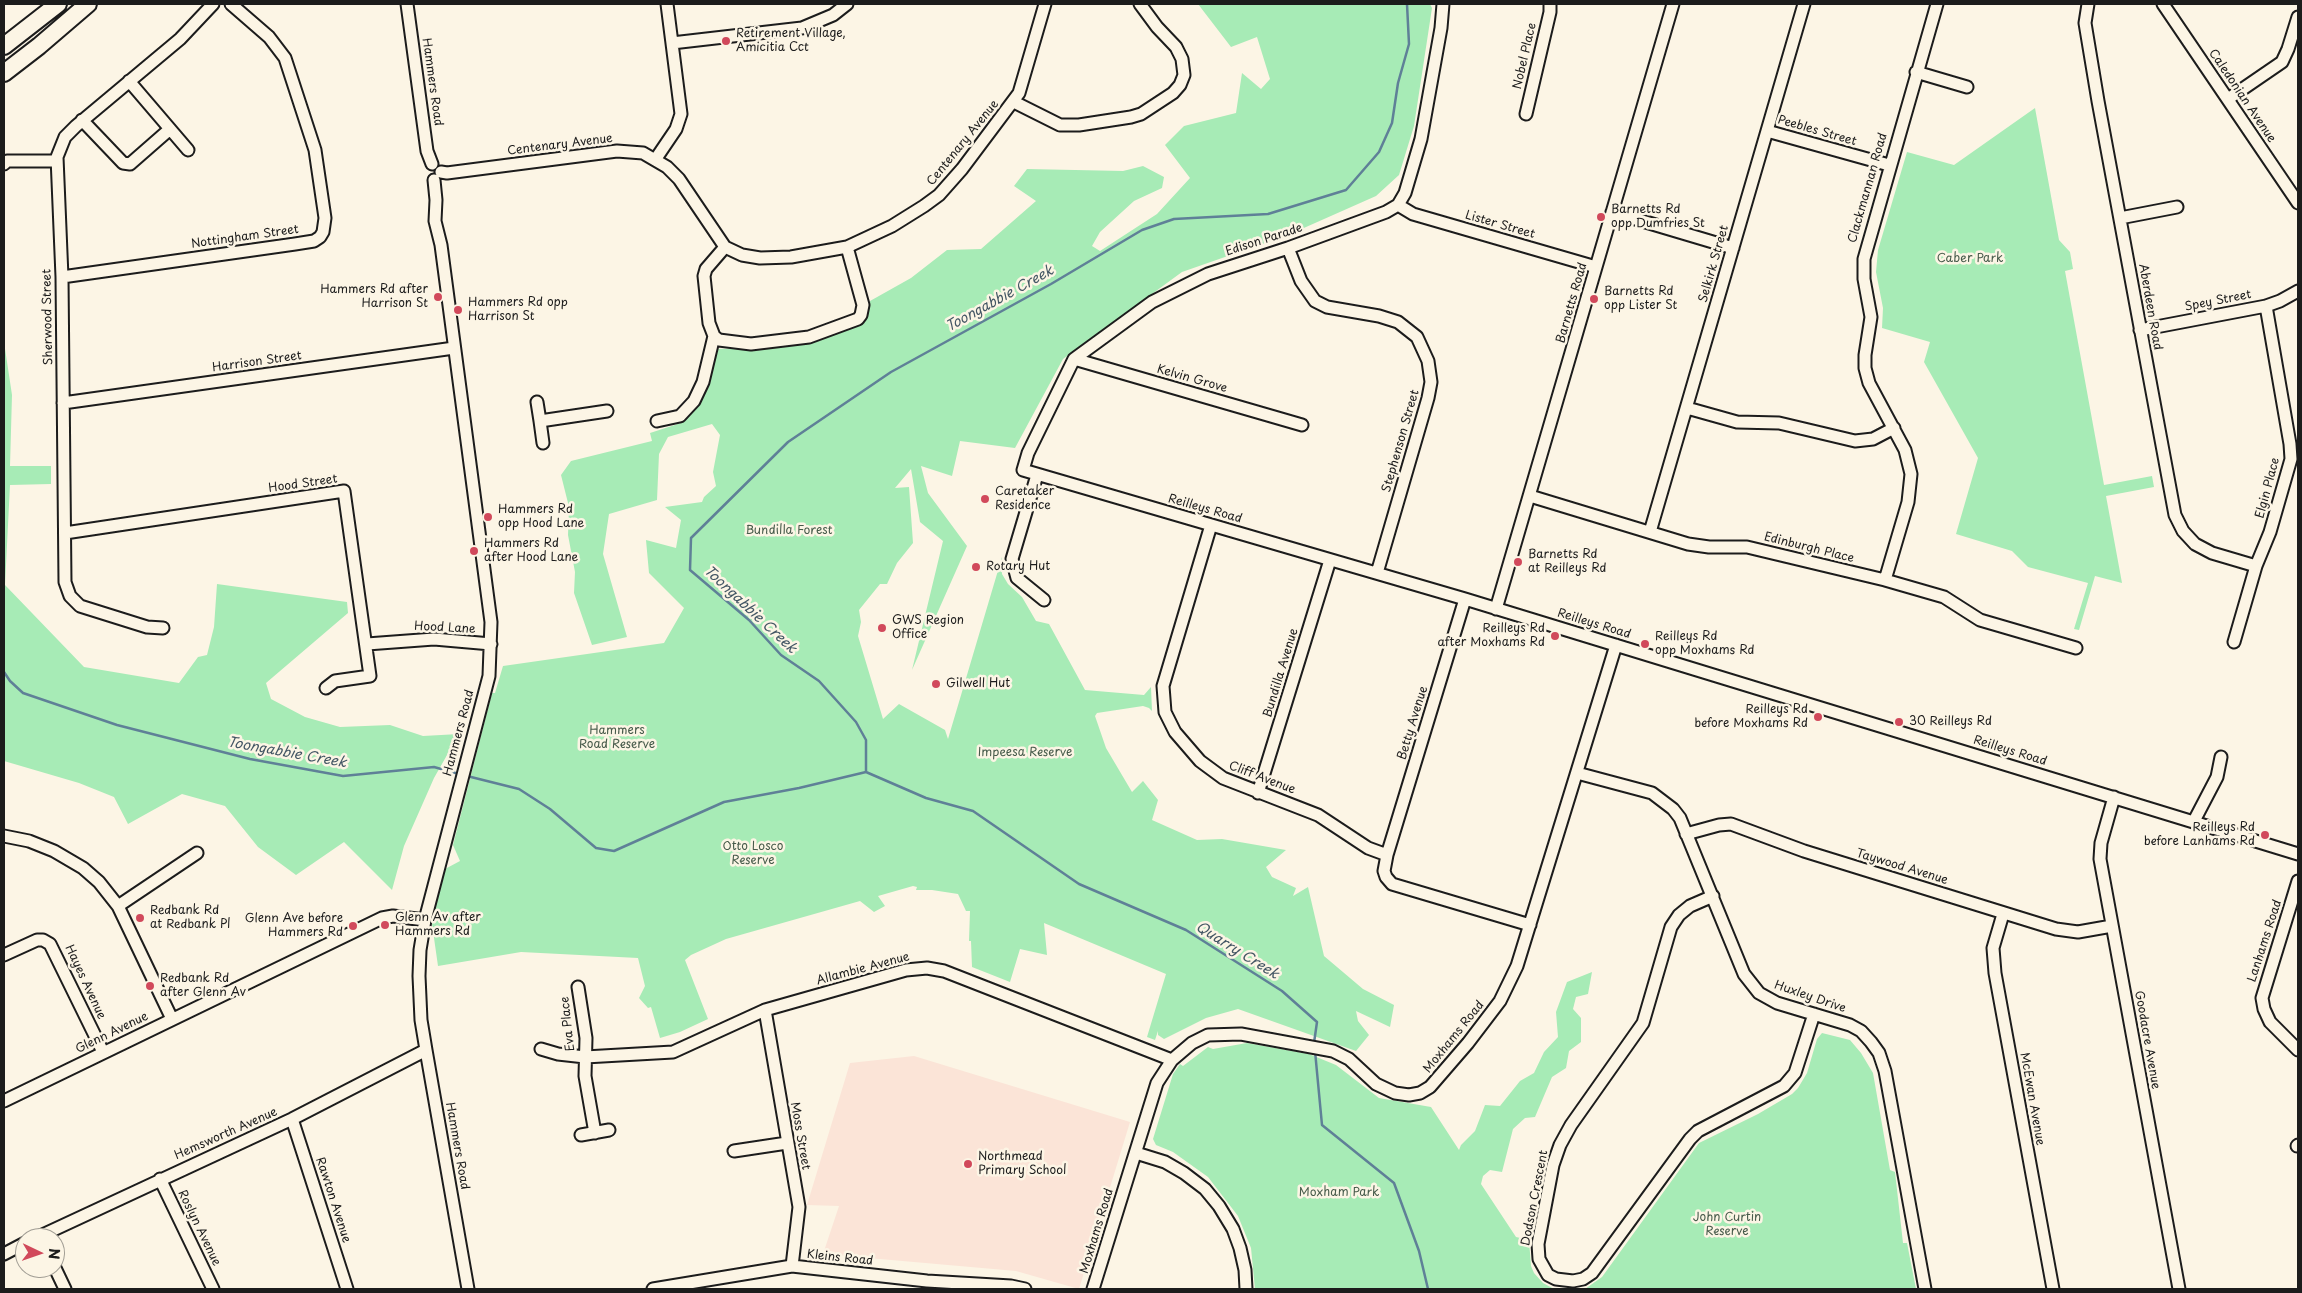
<!DOCTYPE html>
<style>
body{margin:0}
#map{position:relative;width:2302px;height:1293px;overflow:hidden;background:#fcf5e5;font-family:"Playpen Sans",sans-serif}
canvas{display:block}
.frame{position:absolute;inset:0;border:5px solid #1c1c1c;pointer-events:none}
.north{position:absolute;left:15px;top:1228px;width:50px;height:50px;box-sizing:border-box;background:#fcf5e5;border:1px solid #a29e95;border-radius:50%;rotate:93deg;font-size:14px;font-weight:700;line-height:20px;text-align:center;color:#1c1c1c}
.north::after{content:'';display:block;margin:auto;width:18px;height:22px;background:#d1495b;clip-path:polygon(50% 0,100% 100%,50% 72%,0 100%)}
</style>
<div id="map">
<canvas width="2302" height="1293"></canvas>
<div class="frame"></div>
<div class="north">N</div>
</div>
<script>
const g = document.querySelector('canvas').getContext('2d');
g.lineJoin = 'round';
function fillPath(path, color) {
  g.fillStyle = color;
  g.fill(path, 'evenodd');
}
function shape(rows) {
  const path = new Path2D();
  for (const r of rows) {
    path.moveTo(r[0], r[1]);
    for (let i = 2; i < r.length; i += 2) path.lineTo(r[i], r[i + 1]);
  }
  return path;
}
function trace(path, color, width, dash) {
  g.strokeStyle = color;
  g.lineWidth = width;
  g.lineCap = dash ? 'butt' : 'round';
  g.setLineDash(dash || []);
  g.stroke(path);
}
function label(font, color, halo, rows, align = 'center') {
  g.font = font + ' "Playpen Sans",sans-serif';
  g.lineWidth = 5;
  g.setLineDash([]);
  g.textBaseline = 'middle';
  g.strokeStyle = halo;
  g.fillStyle = color;
  for (const [text, x, y, turn = 0] of rows) {
    g.save();
    g.translate(x, y);
    g.rotate((+turn || 0) * Math.PI / 180);
    g.textAlign = isNaN(turn) ? turn : align;
    if (halo) g.strokeText(text, 0, 0);
    g.fillText(text, 0, 0);
    g.restore();
  }
}
const built = shape([
 [914,1056,1130,1122,1079,1289,1016,1271,823,1254,839,1206,807,1205,850,1063]
]);
const green = shape([
 [1198,4,1430,4,1432,8,1414,126,1399,175,1376,196,1288,235,1182,272,1063,359,1015,448,960,441,952,476,921,466,928,493,967,546,912,670,943,541,920,522,911,469,895,488,909,487,913,543,897,563,887,584,880,584,859,610,861,622,858,636,883,719,899,704,945,730,948,739,1002,557,1002,574,1008,584,1022,597,1036,621,1049,624,1085,690,1144,695,1151,687,1152,711,1149,708,1143,706,1097,713,1095,716,1106,748,1132,792,1143,781,1158,800,1152,820,1197,840,1222,839,1286,850,1266,867,1272,877,1296,888,1293,896,1308,887,1324,956,1363,989,1394,1005,1390,1027,1356,1011,1358,1021,1369,1035,1356,1051,1238,1009,1206,1018,1164,1039,1158,1035,1158,1031,1155,1040,1147,1037,1166,974,1044,923,1047,955,1020,949,1010,982,972,967,971,941,969,941,970,911,966,911,958,894,932,890,916,890,917,887,913,886,878,896,885,906,874,912,860,901,726,939,691,955,685,960,708,1019,680,1032,660,1038,651,1007,648,1008,639,998,645,986,638,958,521,952,438,966,432,924,437,887,445,869,460,861,453,845,492,693,495,693,503,666,664,643,684,608,649,573,646,540,676,548,681,520,665,507,702,502,704,497,716,486,713,472,720,435,712,424,668,437,659,454,657,500,609,514,603,554,627,637,592,645,574,593,575,572,568,535,569,507,561,475,571,461,652,441,650,433,681,423,704,393,716,349,781,347,828,335,865,321,870,301,911,278,947,250,981,249,1036,201,1014,186,1027,169,1123,171,1143,166,1164,177,1162,188,1134,201,1100,232,1092,246,1100,251,1157,214,1190,178,1165,145,1184,126,1236,113,1242,73,1261,89,1270,79,1257,37,1231,47],
 [2035,108,2059,240,2070,252,2073,269,2065,271,2104,485,2152,476,2154,487,2106,496,2122,583,2095,576,2079,630,2074,629,2088,583,2028,567,2012,551,1956,534,1978,458,1924,362,1930,342,1882,328,1883,308,1876,272,1878,250,1907,152,1954,165],
 [4,342,12,395,10,466,51,466,51,484,10,485,5,585,84,667,179,683,198,657,207,655,214,627,217,584,347,602,348,613,266,683,271,699,305,717,340,727,390,725,423,736,459,734,434,778,404,846,392,890,344,842,296,875,258,847,225,806,182,794,128,824,114,797,79,783,4,761],
 [1592,972,1588,994,1576,997,1573,1009,1581,1018,1581,1042,1569,1051,1566,1068,1552,1077,1535,1117,1525,1118,1513,1129,1502,1172,1490,1170,1483,1176,1481,1184,1516,1237,1529,1240,1531,1266,1534,1273,1543,1283,1554,1289,1255,1289,1251,1248,1238,1216,1208,1177,1173,1152,1156,1145,1153,1139,1173,1074,1180,1064,1183,1066,1208,1047,1213,1049,1247,1043,1309,1054,1336,1065,1379,1098,1431,1107,1459,1150,1461,1145,1475,1131,1485,1105,1500,1106,1520,1081,1534,1073,1544,1052,1558,1037,1556,1012,1567,982],
 [1822,1033,1850,1040,1861,1053,1873,1073,1890,1170,1895,1172,1903,1243,1907,1243,1916,1289,1585,1289,1602,1277,1699,1143,1758,1114,1792,1094,1798,1088,1807,1073,1817,1039]
]);
const stream = shape([
 [4,672,10,681,23,693,117,725,250,759,343,776,434,767,459,774],
 [866,772,866,740,856,722,819,681,781,655,749,620,690,570,691,538,788,442,891,372,1051,284,1142,230,1174,219,1268,214,1346,190,1379,152,1392,123,1398,83,1409,44,1407,4],
 [866,772,926,798,973,811,1079,884,1186,930,1282,991,1317,1022,1314,1043],
 [467,776,519,789,550,809,596,848,614,851,724,802,799,788,866,772],
 [1315,1051,1322,1125,1394,1183,1419,1251,1428,1289]
]);
const minor = shape([
 [407,4,427,151,432,164],
 [1443,4,1441,28,1421,139,1405,193,1398,205,1386,212,1288,248,1208,274,1152,302,1074,359,1028,453,1023,470,1465,599,2298,854],
 [2088,4,2085,23,2098,101,2175,515,2183,531,2195,544,2212,553,2256,566],
 [2163,4,2298,203],
 [672,43,802,28,833,15,847,4],
 [1916,72,1967,87],
 [129,81,188,150],
 [2228,99,2282,62,2288,49,2298,17],
 [1014,102,1060,125,1079,125,1131,117,1141,114,1173,93,1180,85,1184,75,1182,59,1176,47,1157,27,1140,4],
 [1526,114,1550,12,1550,4],
 [82,120,123,163,130,164,170,129],
 [1767,131,1889,165],
 [655,160,676,129,681,114,667,4],
 [4,164,7,161,57,161],
 [441,172,447,173,617,151,643,153,667,167,679,179,725,247,742,255,760,258,791,257,847,247,892,226,924,206,939,195,962,169,1019,93,1045,4],
 [434,180,436,200,435,221,441,245,491,622,489,676,425,920,420,950,419,976,421,1020,426,1050,468,1289],
 [1398,205,1413,214,1596,267],
 [1612,212,1733,248],
 [2120,218,2177,207],
 [725,247,706,269,704,276,709,323,714,336,719,340,751,344,809,337,858,319,861,315,863,305,847,247],
 [1288,248,1301,281,1315,301,1327,307,1379,316,1398,322,1417,337,1428,361,1431,382,1428,398,1377,573],
 [62,277,295,244,314,241,320,237,323,232,325,218,315,150,285,58,269,37,231,4],
 [2140,330,2266,306,2280,301,2298,291],
 [1074,359,1302,425],
 [537,402,540,421],
 [63,403,454,348],
 [1687,408,1737,422,1779,423,1855,441,1873,439,1894,428],
 [657,421,680,416,694,401,703,382,714,336],
 [543,443,540,421,607,411],
 [1037,475,1012,559,1017,578,1044,600],
 [1530,496,1688,544,1709,547,1747,547,1885,580,1944,597,1980,620,2076,648],
 [1211,525,1163,686,1165,712,1175,732,1200,761,1223,778,1318,815,1368,848,1387,855,1384,871,1386,877,1392,884,1530,925],
 [1650,532,1804,4],
 [65,533,344,491,370,676,335,681,326,688],
 [1885,580,1908,502,1911,474,1905,450,1869,383,1865,368,1865,355,1871,317,1864,279,1864,259,1937,4],
 [1496,609,1673,4],
 [163,628,147,627,80,606,70,596,65,582,62,277,57,157,65,137,76,126,180,39,213,4],
 [2234,642,2256,566,2270,532,2291,459,2290,444,2266,306],
 [367,644,434,639,491,644],
 [1577,773,1652,793,1673,809,1680,818,1744,974,1759,993,1777,1003,1850,1025,1861,1031,1871,1042,1879,1053,1885,1071,1925,1289],
 [1258,793,1330,560],
 [2114,797,2101,843,2100,859,2179,1289],
 [2194,821,2217,777,2221,757],
 [1686,834,1719,825,1731,824,1804,851,2056,929,2078,932,2112,926],
 [4,836,29,841,54,851,83,868,99,882,118,906,172,1019],
 [1387,855,1465,599],
 [2298,881,2262,998,2264,1009,2270,1022,2298,1050],
 [1713,896,1690,906,1679,915,1671,927,1643,1023,1571,1125,1560,1145,1553,1165,1538,1244,1539,1259,1548,1275,1556,1279,1573,1281,1583,1279,1592,1273,1690,1139,1698,1131,1784,1086,1795,1073,1814,1014],
 [118,906,197,853],
 [2003,914,1993,948,1995,973,2053,1289],
 [4,955,37,940,43,940,50,944,103,1052],
 [578,987,586,1038,585,1076,595,1133],
 [765,1010,799,1207,792,1266],
 [541,1049,558,1054,585,1057,673,1052,765,1010,906,970,927,968,944,971,1172,1060],
 [4,1101,382,918,393,916,425,920],
 [292,1119,347,1289],
 [581,1135,609,1130],
 [2297,1146,2298,1145],
 [734,1151,787,1143],
 [1136,1153,1165,1162,1184,1173,1205,1189,1219,1206,1233,1229,1240,1248,1245,1270,1246,1289],
 [160,1179,213,1289],
 [36,1238,292,1119,426,1050],
 [4,1254,25,1243],
 [55,1268,65,1289],
 [653,1289,792,1266,927,1281,1011,1286,1025,1289],
 [1093,1289,1157,1083,1172,1060,1192,1043,1208,1035,1241,1034,1333,1051,1349,1059,1376,1084,1395,1093,1409,1095,1420,1093,1430,1087,1468,1043,1500,1001,1517,966,1616,645]
]);
const highway = shape([
 [4,46,58,4],
 [4,73,39,46,88,4]
]);
const markers = [
 [726,41,5,"#d1495b"],
 [1601,217,5,"#d1495b"],
 [438,297,5,"#d1495b"],
 [1594,299,5,"#d1495b"],
 [458,310,5,"#d1495b"],
 [985,499,5,"#d1495b"],
 [488,517,5,"#d1495b"],
 [474,551,5,"#d1495b"],
 [1518,562,5,"#d1495b"],
 [976,567,5,"#d1495b"],
 [882,628,5,"#d1495b"],
 [1555,636,5,"#d1495b"],
 [1645,644,5,"#d1495b"],
 [936,684,5,"#d1495b"],
 [1818,717,5,"#d1495b"],
 [1899,722,5,"#d1495b"],
 [2265,835,5,"#d1495b"],
 [140,918,5,"#d1495b"],
 [385,925,5,"#d1495b"],
 [353,926,5,"#d1495b"],
 [150,986,5,"#d1495b"],
 [968,1164,5,"#d1495b"]
];
const poiNames = [
 ["Retirement Village,",736,34],
 ["Amicitia Cct",736,48],
 ["Barnetts Rd",1611,210],
 ["opp Dumfries St",1611,224],
 ["Hammers Rd after",428,290,"right"],
 ["Harrison St",428,304,"right"],
 ["Barnetts Rd",1604,292],
 ["opp Lister St",1604,306],
 ["Hammers Rd opp",468,303],
 ["Harrison St",468,317],
 ["Caretaker",995,492],
 ["Residence",995,506],
 ["Hammers Rd",498,510],
 ["opp Hood Lane",498,524],
 ["Hammers Rd",484,544],
 ["after Hood Lane",484,558],
 ["Barnetts Rd",1528,555],
 ["at Reilleys Rd",1528,569],
 ["Rotary Hut",986,567],
 ["GWS Region",892,621],
 ["Office",892,635],
 ["Reilleys Rd",1545,629,"right"],
 ["after Moxhams Rd",1545,643,"right"],
 ["Reilleys Rd",1655,637],
 ["opp Moxhams Rd",1655,651],
 ["Gilwell Hut",946,684],
 ["Reilleys Rd",1808,710,"right"],
 ["before Moxhams Rd",1808,724,"right"],
 ["30 Reilleys Rd",1909,722],
 ["Reilleys Rd",2255,828,"right"],
 ["before Lanhams Rd",2255,842,"right"],
 ["Redbank Rd",150,911],
 ["at Redbank Pl",150,925],
 ["Glenn Av after",395,918],
 ["Hammers Rd",395,932],
 ["Glenn Ave before",343,919,"right"],
 ["Hammers Rd",343,933,"right"],
 ["Redbank Rd",160,979],
 ["after Glenn Av",160,993],
 ["Northmead",978,1157],
 ["Primary School",978,1171]
];
const streetNames = [
 ["Nobel Place",1525,56,-77],
 ["Hammers Road",432,82,82],
 ["Caledonian Avenue",2242,96,56],
 ["Peebles Street",1817,131,16],
 ["Centenary Avenue",963,143,-51],
 ["Centenary Avenue",560,145,-7],
 ["Clackmannan Road",1868,188,-74],
 ["Lister Street",1500,225,16],
 ["Nottingham Street",245,237,-8],
 ["Edison Parade",1264,240,-18],
 ["Selkirk Street",1714,264,-74],
 ["Spey Street",2218,301,-11],
 ["Barnetts Road",1572,303,-74],
 ["Aberdeen Road",2150,307,80],
 ["Sherwood Street",48,317,-91],
 ["Harrison Street",257,362,-8],
 ["Kelvin Grove",1192,379,16],
 ["Stephenson Street",1401,441,-74],
 ["Hood Street",303,484,-8],
 ["Elgin Place",2268,488,-75],
 ["Reilleys Road",1205,509,16],
 ["Edinburgh Place",1809,548,14],
 ["Reilleys Road",1594,624,17],
 ["Hood Lane",445,628,3],
 ["Bundilla Avenue",1281,673,-73],
 ["Betty Avenue",1413,723,-73],
 ["Hammers Road",459,733,-75],
 ["Reilleys Road",2010,751,17],
 ["Cliff Avenue",1262,778,21],
 ["Taywood Avenue",1902,867,17],
 ["Lanhams Road",2265,941,-72],
 ["Allambie Avenue",863,969,-15],
 ["Hayes Avenue",85,982,65],
 ["Huxley Drive",1810,997,19],
 ["Eva Place",568,1024,-96],
 ["Glenn Avenue",112,1033,-26],
 ["Moxhams Road",1454,1037,-51],
 ["Goodacre Avenue",2147,1040,80],
 ["McEwan Avenue",2032,1099,80],
 ["Hemsworth Avenue",226,1134,-24],
 ["Moss Street",800,1136,80],
 ["Hammers Road",457,1146,80],
 ["Dodson Crescent",1535,1198,-79],
 ["Rawton Avenue",333,1200,72],
 ["Roslyn Avenue",199,1228,64],
 ["Moxhams Road",1097,1231,-73],
 ["Kleins Road",840,1258,6]
];
const parkNames = [
 ["Caber Park",1970,259],
 ["Bundilla Forest",789,531],
 ["Hammers",617,731],
 ["Road Reserve",617,745],
 ["Impeesa Reserve",1025,753],
 ["Otto Losco",753,847],
 ["Reserve",753,861],
 ["Moxham Park",1339,1193],
 ["John Curtin",1727,1218],
 ["Reserve",1727,1232]
];
const waterNames = [
 ["Toongabbie Creek",1000,299,-29],
 ["Toongabbie Creek",750,610,43],
 ["Toongabbie Creek",287,753,10],
 ["Quarry Creek",1237,951,32]
];
fillPath(built, '#fbe4d7');
fillPath(green, '#a7ebb6');
trace(stream, '#5f8097', 2.5);
trace(minor, '#1c1c1c', 15);
trace(highway, '#1c1c1c', 20);
trace(minor, '#fcf5e5', 11);
trace(highway, '#fcf5e5', 16);
for (const [x, y, r, color] of markers) {
  const dot = new Path2D();
  dot.arc(x, y, r, 0, 2 * Math.PI);
  g.fillStyle = color;
  g.fill(dot);
  trace(dot, '#fcf5e5', 2);
}
label('12px', '#1c1c1c', '#fcf5e5', poiNames, 'left');
label('12px', '#1c1c1c', '#fcf5e5', streetNames);
label('12px', '#465a4a', '#fcf5e5', parkNames);
label('italic 14px', '#435664', '#fcf5e5', waterNames);
</script>
